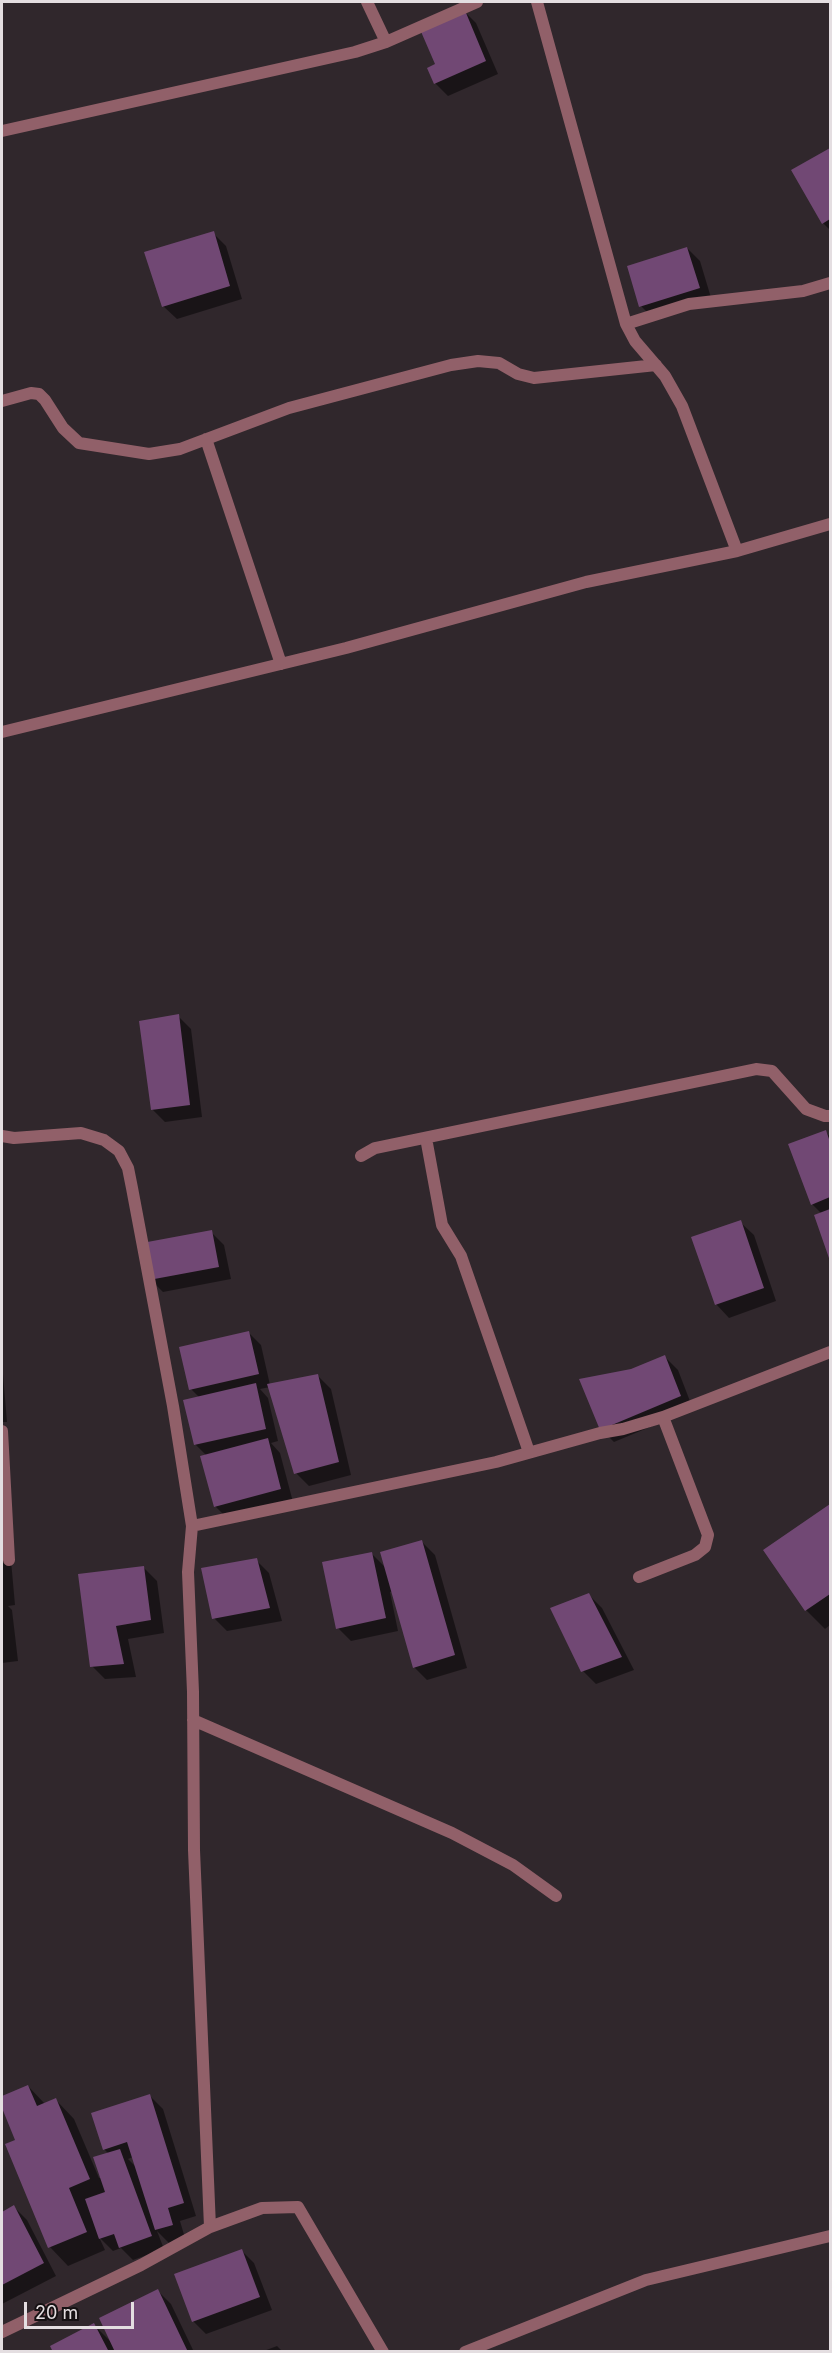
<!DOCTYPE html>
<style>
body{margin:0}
#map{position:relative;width:832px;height:2353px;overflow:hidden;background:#30272c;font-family:Inter,sans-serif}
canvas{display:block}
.frame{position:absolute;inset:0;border:3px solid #e4dee1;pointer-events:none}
.scale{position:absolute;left:24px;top:2302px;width:110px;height:27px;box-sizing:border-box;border:3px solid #e4dee1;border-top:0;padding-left:8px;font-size:18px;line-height:21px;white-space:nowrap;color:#e4dee1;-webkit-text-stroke:4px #151113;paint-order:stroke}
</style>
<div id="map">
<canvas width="832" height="2353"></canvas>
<div class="frame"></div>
<div class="scale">20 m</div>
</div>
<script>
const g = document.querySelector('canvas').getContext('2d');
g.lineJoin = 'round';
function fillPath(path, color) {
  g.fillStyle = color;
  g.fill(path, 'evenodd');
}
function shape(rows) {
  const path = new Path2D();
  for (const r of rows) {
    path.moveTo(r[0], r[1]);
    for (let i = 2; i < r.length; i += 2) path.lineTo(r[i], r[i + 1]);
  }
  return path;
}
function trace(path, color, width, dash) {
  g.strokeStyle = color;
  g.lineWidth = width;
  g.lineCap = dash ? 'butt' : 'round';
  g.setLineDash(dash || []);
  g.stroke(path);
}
const shadow = shape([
 [463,10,476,23,498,74,448,96,435,83,437,65],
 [830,150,830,230,823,223,793,171],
 [213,233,226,246,242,299,177,319,163,306],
 [687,248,700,261,712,301,654,319,641,306],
 [178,1016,191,1029,202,1117,165,1122,152,1109],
 [826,1132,830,1137,830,1258,816,1216,822,1214,812,1204],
 [740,1222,754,1235,776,1301,729,1318,716,1304],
 [211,1232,224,1245,231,1279,163,1292,150,1279],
 [248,1332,261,1345,270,1385,318,1376,331,1389,351,1475,309,1486,296,1473,270,1387,260,1389,268,1398,278,1441,271,1443,280,1453,293,1502,228,1519,215,1506,207,1456,195,1444,200,1398,191,1389],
 [665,1357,678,1370,693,1409,614,1442,601,1429,631,1370],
 [2,1362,7,1422,2,1422],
 [830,1506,830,1625,825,1629,806,1610,765,1551],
 [2,1540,10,1549,15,1605,8,1606,12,1610,18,1661,2,1663],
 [422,1542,435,1555,467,1668,427,1680,414,1667,393,1591,390,1592,398,1631,351,1641,338,1628,372,1554,386,1568],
 [256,1560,269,1573,282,1621,227,1631,214,1618],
 [144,1568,157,1581,164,1633,128,1639,136,1677,105,1679,92,1666],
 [589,1595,602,1608,634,1670,596,1684,583,1671],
 [28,2086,45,2104,56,2100,74,2119,99,2178,101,2178,109,2154,104,2149,150,2096,163,2109,196,2216,180,2221,185,2238,169,2243,157,2231,164,2249,133,2260,121,2248,113,2251,99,2237,105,2250,68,2266,50,2247,17,2140,2,2104,2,2098],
 [133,2157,136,2167,128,2159],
 [14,2207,27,2220,56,2276,2,2304,2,2214],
 [241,2250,254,2263,272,2310,206,2334,193,2321],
 [158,2291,171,2304,194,2352,55,2352,94,2325,112,2343],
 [277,2346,283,2352,261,2352]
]);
const building = shape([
 [464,8,486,61,434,84,427,68,435,64,419,27],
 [830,148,830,219,822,224,791,170],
 [214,231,230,286,162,307,144,252],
 [687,247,700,288,639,307,627,266],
 [179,1014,190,1105,151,1110,139,1021],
 [826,1130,830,1142,830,1197,811,1205,788,1144],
 [830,1209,830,1261,814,1215],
 [741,1220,764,1288,715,1305,691,1237],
 [212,1230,219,1267,149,1280,142,1243],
 [249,1331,259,1374,189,1390,179,1347],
 [665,1355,681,1396,600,1430,579,1379,631,1369],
 [318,1374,339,1462,294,1474,267,1384],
 [256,1383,266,1429,194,1445,183,1400],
 [268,1438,281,1489,214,1507,200,1456],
 [830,1504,830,1594,805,1611,763,1550],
 [422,1540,455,1655,413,1668,380,1552],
 [372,1552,386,1618,336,1629,322,1562],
 [257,1558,270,1608,212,1619,201,1568],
 [144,1566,151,1620,116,1626,124,1664,90,1667,78,1574],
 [589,1593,622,1657,581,1672,550,1608],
 [28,2085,37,2106,56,2098,90,2179,69,2188,87,2232,48,2248,5,2144,15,2140,2,2108,2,2096],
 [150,2094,184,2203,168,2208,173,2225,155,2230,127,2142,103,2150,91,2113],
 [120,2149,152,2236,119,2248,114,2234,99,2239,85,2199,105,2192,93,2157],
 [14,2205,44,2263,2,2285,2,2212],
 [242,2249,260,2297,192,2322,174,2274],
 [158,2289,188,2352,115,2352,99,2318],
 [94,2323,109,2352,53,2352,50,2346]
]);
const street = shape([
 [367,2,386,42],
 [537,2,626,324,635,341,665,376,682,406,737,551],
 [2,131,355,52,386,42,477,2],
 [626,324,689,304,803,291,830,283],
 [2,401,31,393,39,394,45,400,63,428,79,443,149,454,180,449,289,408,451,365,478,361,499,363,518,374,534,378,656,365],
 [206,439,281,664],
 [2,732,346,648,586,582,737,551,830,524],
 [2,1136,14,1138,81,1133,104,1140,119,1151,128,1168,132,1188,173,1406,192,1526,188,1572,193,1692,194,1850,210,2227],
 [426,1138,442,1225,461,1256,529,1452],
 [361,1156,375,1148,756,1069,772,1071,806,1109,825,1116,830,1116],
 [2,1431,9,1560],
 [192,1526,496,1462,600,1433,623,1429,663,1417,830,1352],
 [639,1577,695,1555,705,1547,708,1535,663,1417],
 [193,1720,452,1833,513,1865,556,1896],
 [2,2332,141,2265,210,2227,262,2208,298,2207,383,2352],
 [465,2352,646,2280,830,2236]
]);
fillPath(shadow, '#0007');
fillPath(building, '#714874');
trace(street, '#916069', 12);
</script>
